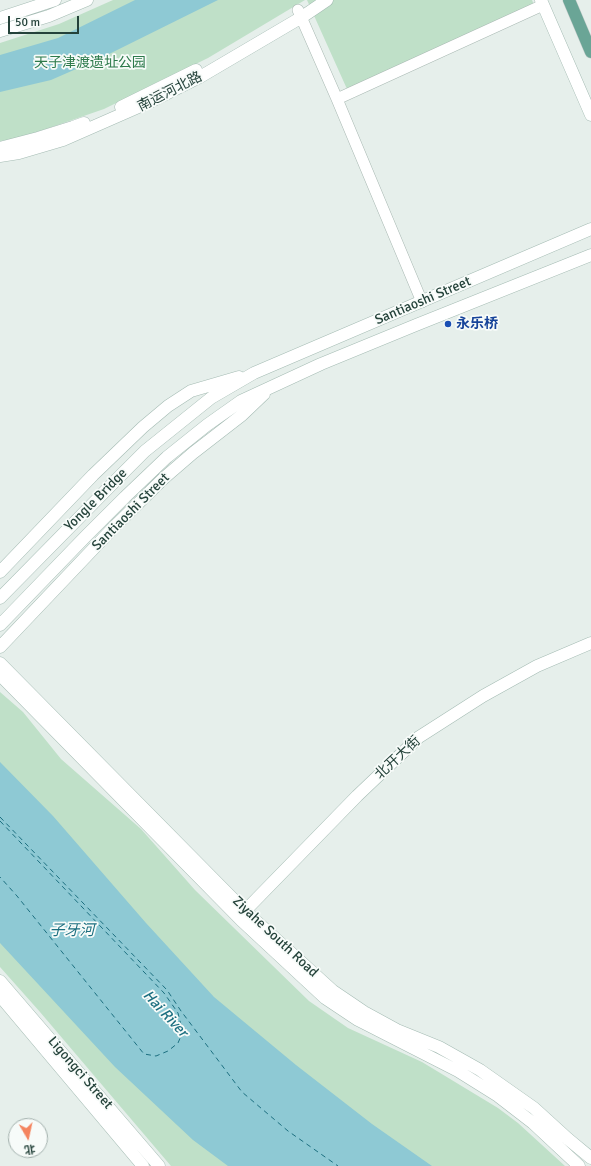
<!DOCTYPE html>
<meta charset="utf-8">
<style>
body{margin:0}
#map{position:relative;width:591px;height:1166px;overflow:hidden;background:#e6efeb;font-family:Signika,"Noto Sans SC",sans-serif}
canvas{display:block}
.north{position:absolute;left:8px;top:1118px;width:40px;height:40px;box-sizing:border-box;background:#f7fbf9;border:1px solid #a3b1ad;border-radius:50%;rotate:171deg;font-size:11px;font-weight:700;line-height:16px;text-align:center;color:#24423a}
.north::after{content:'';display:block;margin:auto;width:14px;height:18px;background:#f4845f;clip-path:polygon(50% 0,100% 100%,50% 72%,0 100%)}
.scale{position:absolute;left:8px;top:16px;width:71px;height:18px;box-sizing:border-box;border:2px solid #24423a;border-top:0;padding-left:5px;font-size:12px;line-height:14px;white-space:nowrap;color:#24423a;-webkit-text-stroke:3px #f7fbf9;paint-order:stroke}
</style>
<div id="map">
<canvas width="591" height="1166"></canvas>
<div class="north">北</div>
<div class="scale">50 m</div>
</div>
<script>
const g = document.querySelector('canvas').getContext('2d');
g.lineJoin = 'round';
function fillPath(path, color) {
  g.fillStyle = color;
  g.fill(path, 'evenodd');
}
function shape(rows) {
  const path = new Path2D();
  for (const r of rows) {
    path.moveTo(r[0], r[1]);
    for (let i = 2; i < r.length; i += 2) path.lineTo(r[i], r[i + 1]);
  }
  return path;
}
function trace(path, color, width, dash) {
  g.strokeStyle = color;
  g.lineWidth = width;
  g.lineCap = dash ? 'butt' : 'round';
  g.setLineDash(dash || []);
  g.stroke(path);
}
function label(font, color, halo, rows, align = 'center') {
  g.font = font + ' Signika,"Noto Sans SC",sans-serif';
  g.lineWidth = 3.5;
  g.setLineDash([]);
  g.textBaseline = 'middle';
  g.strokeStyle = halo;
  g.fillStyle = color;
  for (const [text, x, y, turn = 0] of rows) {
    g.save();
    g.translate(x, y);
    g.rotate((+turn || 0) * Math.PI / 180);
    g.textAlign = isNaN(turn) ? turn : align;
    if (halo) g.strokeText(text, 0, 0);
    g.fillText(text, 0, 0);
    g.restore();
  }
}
const green = shape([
 [113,0,305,0,208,58,104,109,17,139,0,141,0,43,59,24],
 [307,0,532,0,534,5,347,89],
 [0,692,23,712,61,759,141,829,195,890,309,1001,348,1028,422,1062,498,1108,518,1123,565,1166,171,1166,40,1012,0,967]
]);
const water = shape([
 [135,0,218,0,99,59,51,80,0,92,0,55,58,38],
 [0,762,53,816,146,923,214,997,296,1065,372,1124,432,1166,228,1166,193,1140,115,1067,0,943]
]);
const ferry = shape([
 [0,817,167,990,181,1011,242,1092,288,1131,338,1166],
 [0,821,164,993,178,1013,181,1025,181,1036,178,1043,168,1051,156,1056,144,1054,17,896,0,877]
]);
const street = shape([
 [298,10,337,99,422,302],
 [337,99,543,5]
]);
const secondary = shape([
 [541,0,591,115],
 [0,18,55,0],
 [0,31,49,16,87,0],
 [121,107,196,70],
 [0,148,38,138,73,127,84,123],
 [0,156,19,153,63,140,152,101,200,77,302,17,327,0],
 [0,572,93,475,143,427,168,406,191,391,239,377],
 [0,598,122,474,145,451,211,398,254,373,591,229],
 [0,625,86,536,125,497,167,457,207,425,241,401,321,364,416,325,591,255],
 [0,647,114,527,164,478,193,453,242,415,264,394],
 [0,663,245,911,333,991,364,1012,397,1030,439,1047,480,1070,534,1108,568,1139,591,1158],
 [0,675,241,920,325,998,358,1020,458,1071,498,1096,533,1123,579,1166],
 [239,917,357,796,419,737,483,696,537,666,591,643],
 [0,981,159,1166],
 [0,996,143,1166]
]);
const primary = shape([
 [569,0,591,52]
]);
const markers = [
 [448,324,4,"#1a4fb4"]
];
const parkNames = [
 ["天子津渡遗址公园",90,63]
];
const streetNames = [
 ["南运河北路",170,92,-27],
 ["Santiaoshi Street",423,301,-23],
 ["Yongle Bridge",96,500,-45],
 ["Santiaoshi Street",131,512,-45],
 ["北开大街",398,758,-43],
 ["Ziyahe South Road",275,937,43],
 ["Ligongci Street",80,1073,49]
];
const transitNames = [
 ["永乐桥",456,324]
];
const waterNames = [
 ["子牙河",72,931],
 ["Hai River",165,1014,47]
];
fillPath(green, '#bfe0c8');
fillPath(water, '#8ec9d4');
trace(ferry, '#1c6f80', 1, [5, 4]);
trace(street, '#a8b8b2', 12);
trace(secondary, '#a4bbb3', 13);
trace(primary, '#c2cac8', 13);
trace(street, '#fff', 11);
trace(secondary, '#fff', 12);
trace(primary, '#6aa596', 12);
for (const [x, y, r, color] of markers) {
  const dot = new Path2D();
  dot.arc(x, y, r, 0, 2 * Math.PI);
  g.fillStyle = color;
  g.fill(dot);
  trace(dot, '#f7fbf9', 1.5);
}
label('14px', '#2d7a4b', '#f7fbf9', parkNames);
label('14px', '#24423a', '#f7fbf9', streetNames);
label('bold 14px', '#164399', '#f7fbf9', transitNames, 'left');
label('italic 15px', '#1c6f80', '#f7fbf9', waterNames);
</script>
